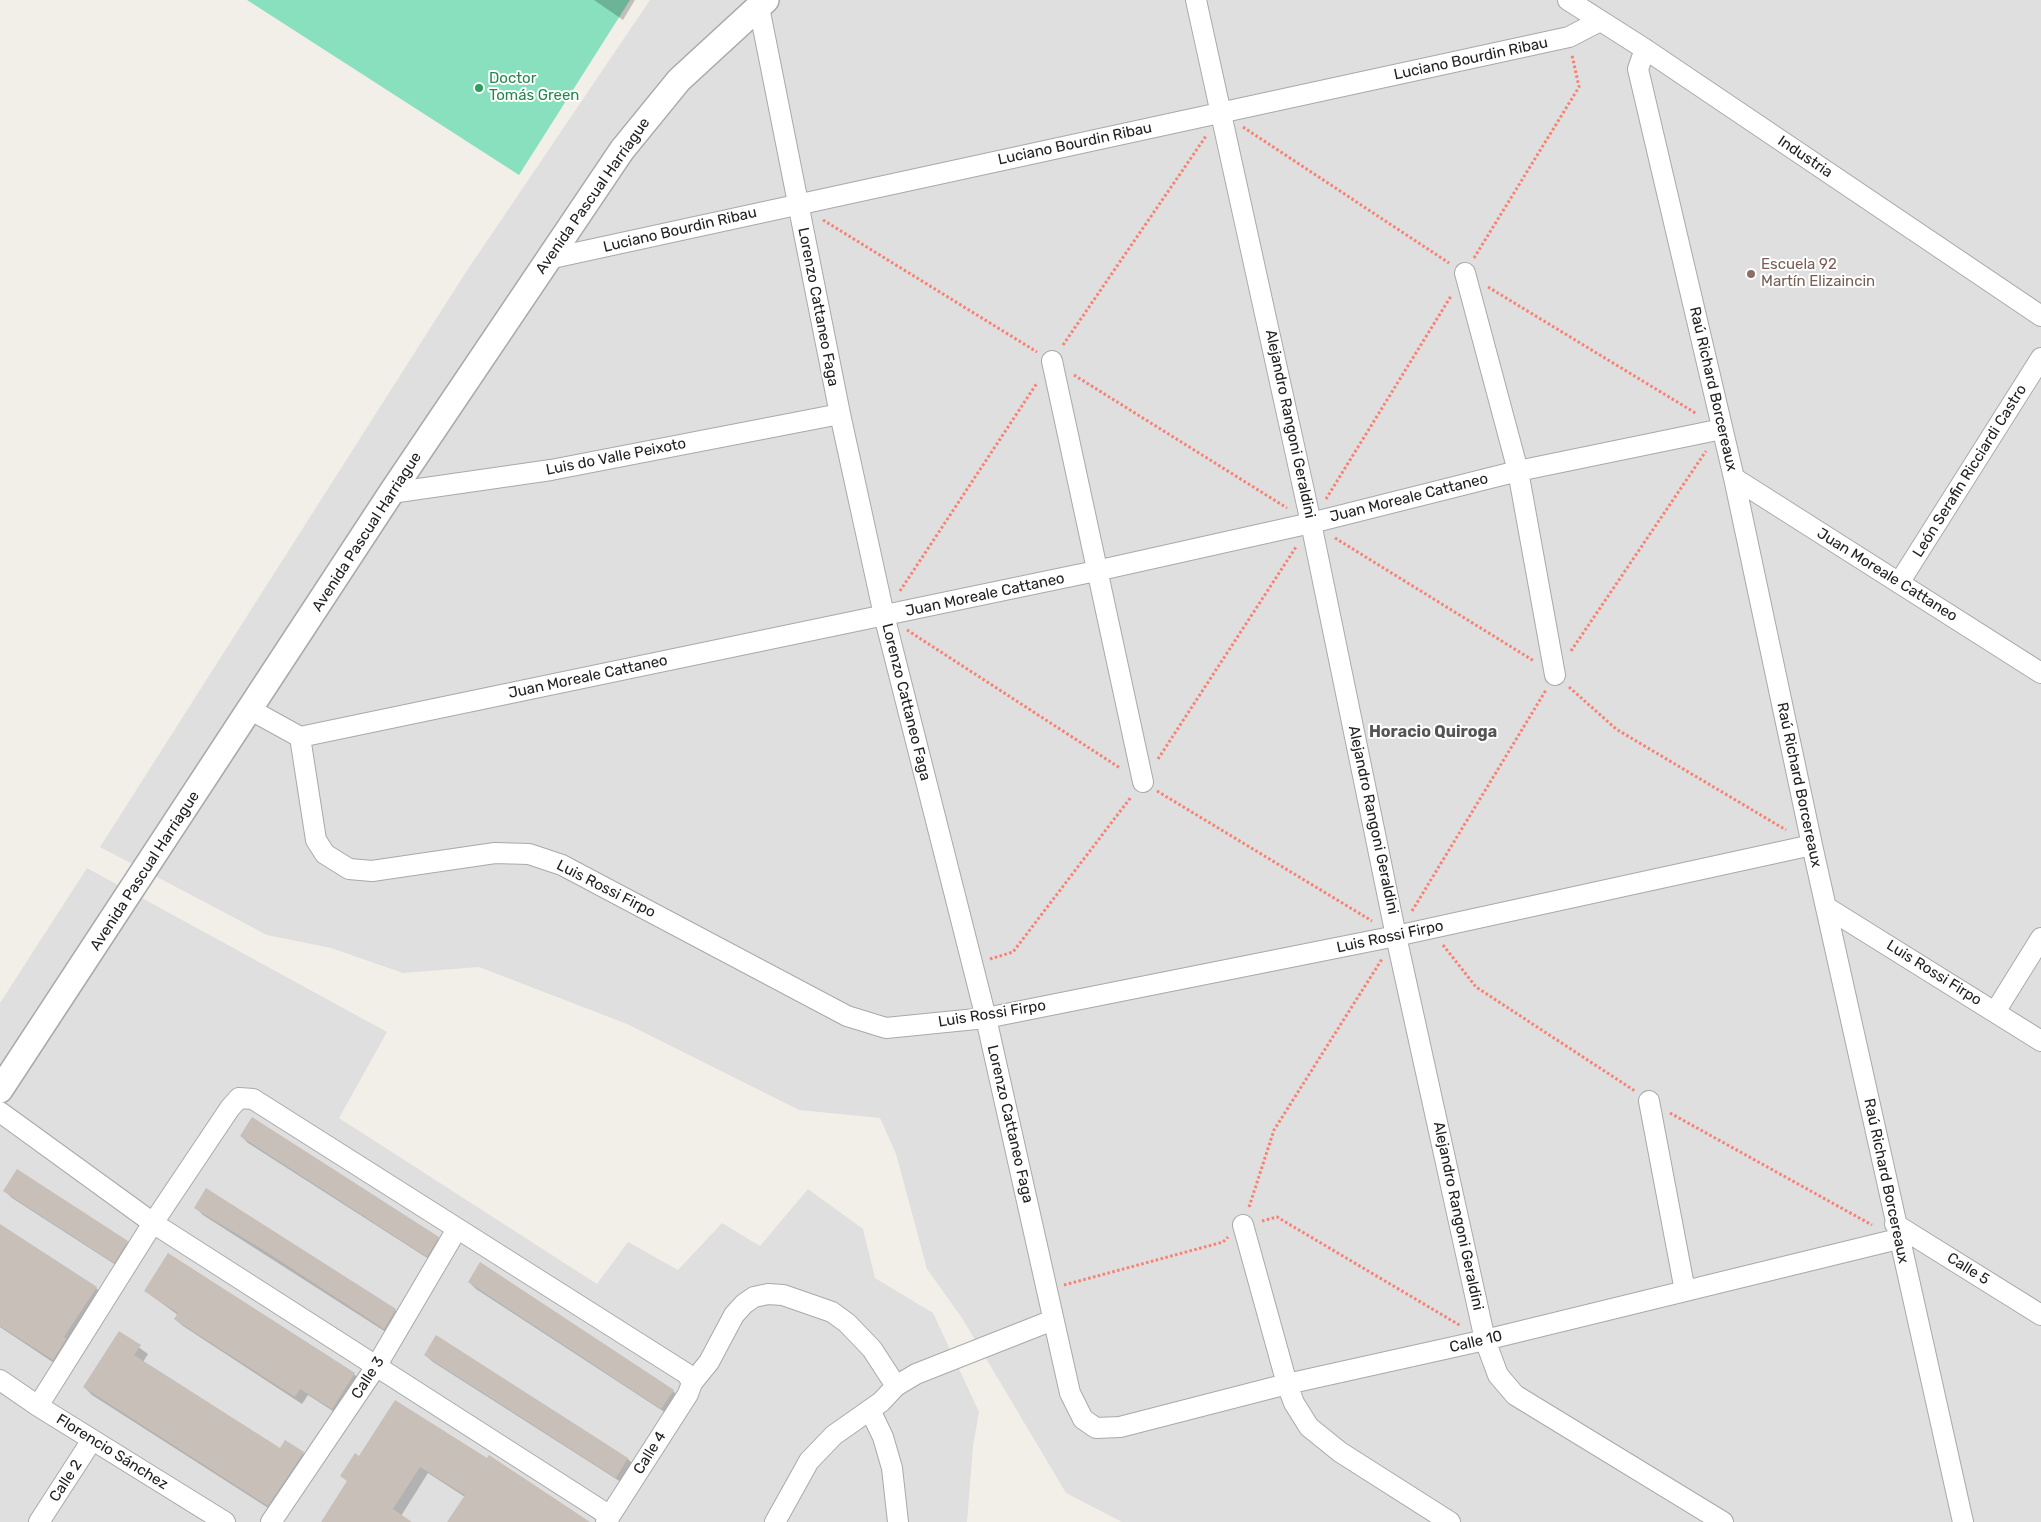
<!DOCTYPE html>
<meta charset="utf-8">
<style>
body{margin:0}
canvas{display:block;background:#f2efe9}
</style>
<canvas width="2041" height="1522"></canvas>
<script>
const g = document.querySelector('canvas').getContext('2d');
g.lineJoin = 'round';
function fillPath(path, color) {
  g.fillStyle = color;
  g.fill(path, 'evenodd');
}
function shape(rows) {
  const path = new Path2D();
  for (const r of rows) {
    path.moveTo(r[0], r[1]);
    for (let i = 2; i < r.length; i += 2) path.lineTo(r[i], r[i + 1]);
  }
  return path;
}
function trace(path, color, width, dash) {
  g.strokeStyle = color;
  g.lineWidth = width;
  g.lineCap = dash ? 'butt' : 'round';
  g.setLineDash(dash || []);
  g.stroke(path);
}
function label(font, color, halo, rows, align = 'center') {
  g.font = font + ' Rubik,sans-serif';
  g.lineWidth = 4;
  g.setLineDash([]);
  g.textBaseline = 'middle';
  g.strokeStyle = halo;
  g.fillStyle = color;
  for (const [text, x, y, turn = 0] of rows) {
    g.save();
    g.translate(x, y);
    g.rotate((+turn || 0) * Math.PI / 180);
    g.textAlign = isNaN(turn) ? turn : align;
    if (halo) g.strokeText(text, 0, 0);
    g.fillText(text, 0, 0);
    g.restore();
  }
}
const residential = shape([
 [650,0,2041,0,2041,1522,1122,1522,1066,1493,962,1318,927,1269,896,1154,880,1118,799,1110,627,1024,479,967,403,973,331,948,267,935,100,847,464,275],
 [87,868,387,1032,339,1118,597,1284,628,1242,678,1270,722,1223,760,1246,808,1189,863,1229,875,1278,933,1313,979,1412,973,1446,967,1522,0,1522,0,1003]
]);
const pitch = shape([
 [247,0,630,0,519,175]
]);
const shadow = shape([
 [594,0,635,0,623,20],
 [241,1136,438,1238,445,1245,435,1263,248,1143],
 [5,1191,127,1242,134,1249,122,1269,12,1198],
 [196,1208,395,1310,402,1318,392,1336,203,1215],
 [0,1226,96,1288,103,1295,60,1367,0,1327],
 [469,1282,673,1391,680,1398,669,1415,476,1289],
 [145,1291,354,1374,361,1381,339,1415,308,1395,302,1404,183,1326,175,1319,178,1315],
 [119,1333,148,1354,143,1362,280,1450,303,1453,311,1461,276,1513,92,1395,84,1387],
 [437,1337,628,1459,635,1466,624,1484,433,1362,425,1355],
 [395,1402,586,1522,457,1522,465,1497,428,1473,401,1516,410,1522,322,1522,348,1482,342,1476,360,1457]
]);
const building = shape([
 [252,1117,439,1237,427,1257,240,1136],
 [17,1169,128,1241,114,1263,3,1191],
 [206,1188,396,1309,384,1329,268,1253,194,1208],
 [0,1224,97,1287,64,1337,66,1339,53,1360,0,1326],
 [168,1253,355,1373,332,1409,300,1389,295,1397,174,1319,178,1313,144,1291],
 [480,1262,674,1390,661,1409,468,1282],
 [119,1331,141,1345,134,1355,280,1448,285,1440,304,1452,268,1506,83,1387],
 [436,1335,628,1458,616,1478,424,1355],
 [395,1400,487,1458,489,1455,590,1522,447,1522,465,1495,420,1467,393,1509,412,1522,321,1522,347,1481,340,1476,355,1453,359,1456]
]);
const path = shape([
 [1243,127,1449,263],
 [823,220,1037,352],
 [1474,258,1579,87,1572,55],
 [1488,287,1697,414],
 [1063,345,1206,136],
 [1074,375,1287,508],
 [1326,499,1451,296],
 [1335,538,1534,661],
 [900,591,1037,383],
 [907,630,1120,768],
 [1571,651,1706,451],
 [1569,687,1616,729,1786,830],
 [1158,759,1296,547],
 [1157,791,1372,921],
 [1412,911,1546,690],
 [1443,945,1476,987,1635,1091],
 [990,959,1013,952,1131,797],
 [1670,1113,1872,1225],
 [1249,1207,1274,1130,1382,959],
 [1262,1221,1277,1217,1461,1326],
 [1064,1285,1223,1242,1228,1237]
]);
const minor = shape([
 [1196,0,1311,523,1396,936,1485,1340,1498,1375,1515,1395,1723,1522],
 [1568,0,1645,49,2041,316],
 [759,7,840,414,884,615,986,1018,1070,1393,1083,1419,1096,1428,1120,1427,1287,1384,1485,1340,1898,1239],
 [1645,49,1638,69,1734,478,1812,845,1963,1522],
 [548,259,1569,37,1600,21],
 [1465,273,1518,471,1555,675],
 [1052,361,1143,782],
 [1734,478,2041,673],
 [391,493,551,470,840,414],
 [1899,583,2041,358],
 [251,710,300,737,1096,571,1311,523,1518,471,1722,429],
 [300,737,316,840,325,854,349,869,372,871,495,853,529,854,562,865,847,1016,886,1028,986,1018,1396,936,1812,845],
 [1826,907,2041,1041],
 [1995,1012,2041,938],
 [1649,1101,1685,1291],
 [0,1112,153,1223,610,1516],
 [1895,1224,2041,1315],
 [1243,1225,1287,1384,1294,1403,1309,1427,1340,1452,1450,1522],
 [0,1380,38,1406,225,1522],
 [38,1406,153,1223,230,1108,239,1098,253,1099,687,1374,692,1383],
 [870,1410,883,1437,892,1468,898,1522],
 [39,1522,92,1440],
 [271,1522,377,1365,457,1229],
 [606,1522,688,1394,692,1383,709,1362,734,1315,744,1304,754,1297,768,1294,783,1295,832,1312,847,1323,872,1349,896,1386],
 [775,1522,809,1461,834,1435,881,1402,896,1386,916,1374,1053,1320]
]);
const tertiary = shape([
 [0,1090,391,493,622,150,679,80,766,0]
]);
const markers = [
 [479,88,5,"#2e9e5b"],
 [1751,274,5,"#8d6e63"]
];
const streetNames = [
 ["Luciano Bourdin Ribau",1471,59,-12],
 ["Luciano Bourdin Ribau",1075,144,-12],
 ["Industria",1805,157,34],
 ["Avenida Pascual Harriague",593,196,-55],
 ["Luciano Bourdin Ribau",680,230,-13],
 ["Lorenzo Cattaneo Faga",818,307,79],
 ["Raú Richard Borcereaux",1713,389,77],
 ["Alejandro Rangoni Geraldini",1290,424,78],
 ["Luis do Valle Peixoto",616,457,-11],
 ["León Serafin Ricciardi Castro",1970,471,-58],
 ["Juan Moreale Cattaneo",1409,498,-14],
 ["Avenida Pascual Harriague",367,532,-57],
 ["Juan Moreale Cattaneo",1887,575,32],
 ["Juan Moreale Cattaneo",985,595,-12],
 ["Juan Moreale Cattaneo",588,677,-12],
 ["Lorenzo Cattaneo Faga",906,702,76],
 ["Raú Richard Borcereaux",1799,785,78],
 ["Alejandro Rangoni Geraldini",1373,820,78],
 ["Avenida Pascual Harriague",145,871,-57],
 ["Luis Rossi Firpo",606,889,27],
 ["Luis Rossi Firpo",1390,937,-12],
 ["Luis Rossi Firpo",1934,973,32],
 ["Luis Rossi Firpo",992,1014,-9],
 ["Lorenzo Cattaneo Faga",1010,1124,77],
 ["Raú Richard Borcereaux",1886,1181,78],
 ["Alejandro Rangoni Geraldini",1458,1216,78],
 ["Calle 5",1968,1269,32],
 ["Calle 10",1476,1342,-13],
 ["Calle 3",368,1378,-57],
 ["Florencio Sánchez",112,1452,32],
 ["Calle 4",650,1453,-58],
 ["Calle 2",66,1481,-57]
];
const leisureNames = [
 ["Doctor",489,79],
 ["Tomás Green",489,96]
];
const educationNames = [
 ["Escuela 92",1761,265],
 ["Martín Elizaincin",1761,282]
];
const neighbourhoodNames = [
 ["Horacio Quiroga",1433,732]
];
fillPath(residential, '#e0dfdf');
fillPath(pitch, '#88e0be');
fillPath(shadow, '#0003');
fillPath(building, '#c7bfb8');
trace(minor, '#a9a9a9', 22);
trace(tertiary, '#a9a9a9', 28);
trace(path, '#fa8072', 3, [2.5, 2.5]);
trace(minor, '#fff', 20);
trace(tertiary, '#fff', 25);
for (const [x, y, r, color] of markers) {
  const dot = new Path2D();
  dot.arc(x, y, r, 0, 2 * Math.PI);
  g.fillStyle = color;
  g.fill(dot);
  trace(dot, '#fff', 2);
}
label('15px', '#222', '#fff', streetNames);
label('15px', '#27864d', '#fff', leisureNames, 'left');
label('15px', '#785e54', '#fff', educationNames, 'left');
label('bold 16px', '#555', '#fff', neighbourhoodNames);
</script>
